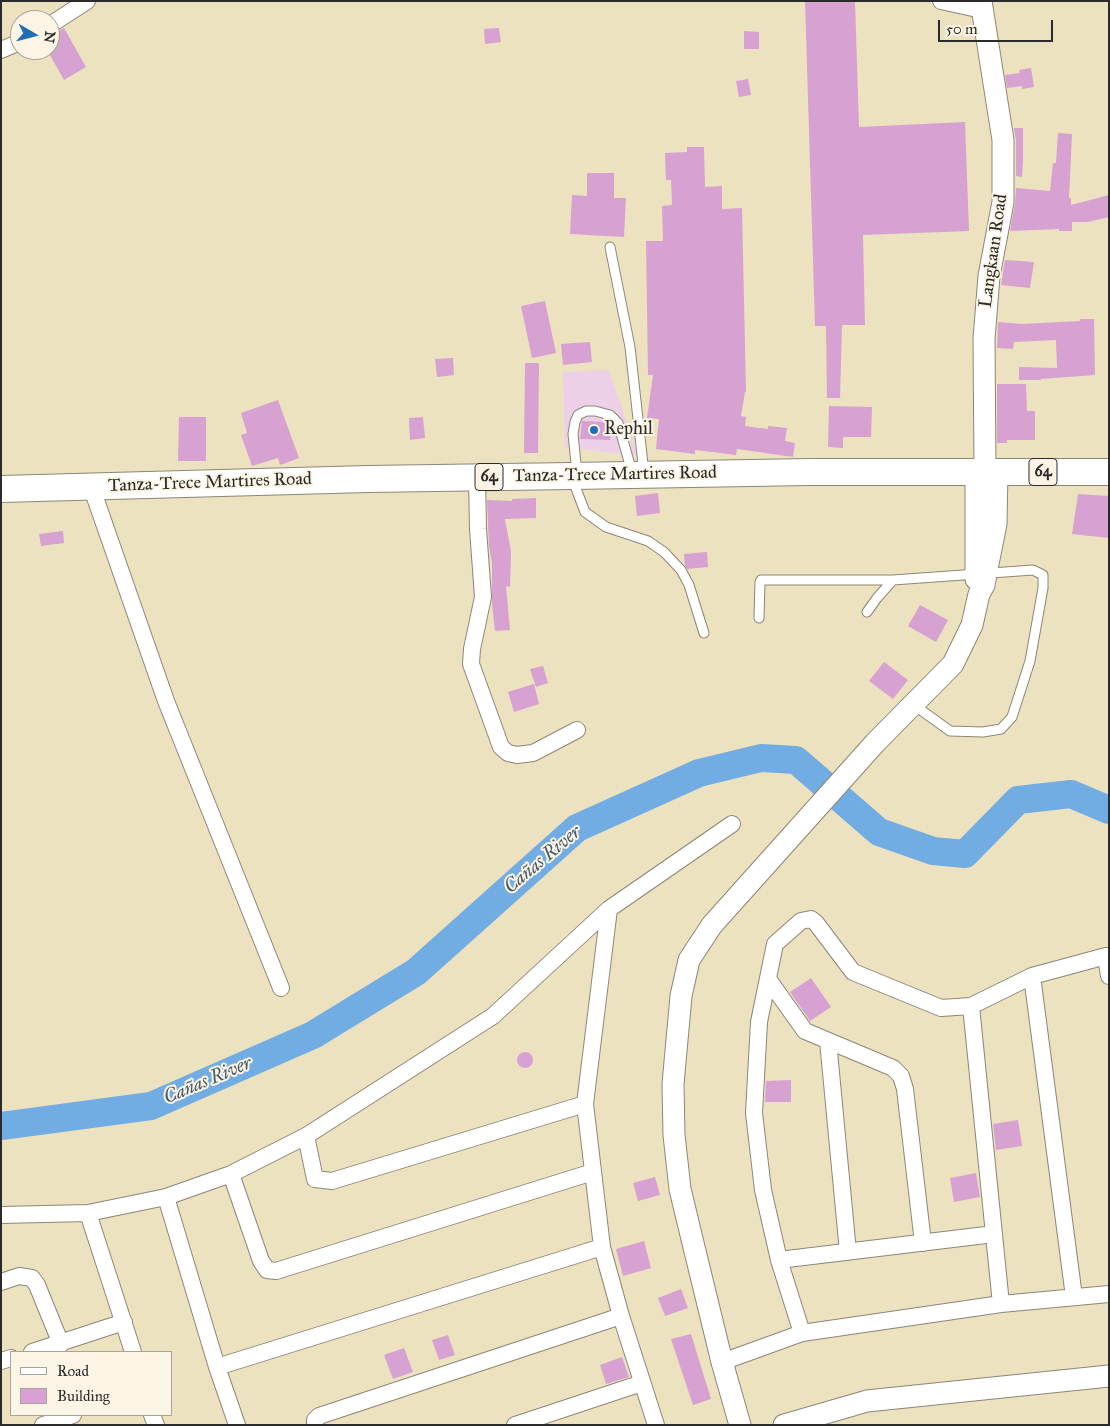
<!DOCTYPE html>
<meta charset="utf-8">
<style>
body{margin:0}
#map{position:relative;width:1110px;height:1426px;overflow:hidden;background:#ece2c0;font-family:"IM FELL Great Primer",serif}
canvas{display:block}
.frame{position:absolute;inset:0;border:2px solid #2b2b2b;pointer-events:none}
.legend{position:absolute;left:10px;top:1351px;width:162px;height:65px;box-sizing:border-box;background:#fcf5e5;border:1px solid #a8a49b;margin:0;padding:6px 9px;list-style:none;font-size:15px;color:#2b2b2b}
.legend li{display:flex;align-items:center;gap:10px;height:25px}
.legend b{width:25px;border:1px solid #a8a49b}
.north{position:absolute;left:10px;top:10px;width:50px;height:50px;box-sizing:border-box;background:#fcf5e5;border:1px solid #a8a49b;border-radius:50%;rotate:98deg;font-size:14px;font-weight:700;line-height:20px;text-align:center;color:#2b2b2b}
.north::after{content:'';display:block;margin:auto;width:18px;height:22px;background:#1f6fb2;clip-path:polygon(50% 0,100% 100%,50% 72%,0 100%)}
.scale{position:absolute;left:938px;top:20px;width:115px;height:22px;box-sizing:border-box;border:2px solid #2b2b2b;border-top:0;padding-left:6px;font-size:15px;line-height:18px;white-space:nowrap;color:#2b2b2b;-webkit-text-stroke:4px #fcf5e5;paint-order:stroke}
</style>
<div id="map">
<canvas width="1110" height="1426"></canvas>
<div class="frame"></div>
<ul class="legend">
<li><b style="height:6px;background:#fff"></b>Road</li>
<li><b style="height:14px;background:#d7a1d1"></b>Building</li>
</ul>
<div class="north">N</div>
<div class="scale">50 m</div>
</div>
<script>
const g = document.querySelector('canvas').getContext('2d');
g.lineJoin = 'round';
function fillPath(path, color) {
  g.fillStyle = color;
  g.fill(path, 'evenodd');
}
function shape(rows) {
  const path = new Path2D();
  for (const r of rows) {
    if (r.length === 3) {
      path.moveTo(r[0] + r[2], r[1]);
      path.arc(r[0], r[1], r[2], 0, 2 * Math.PI);
      continue;
    }
    path.moveTo(r[0], r[1]);
    for (let i = 2; i < r.length; i += 2) path.lineTo(r[i], r[i + 1]);
  }
  return path;
}
function trace(path, color, width, dash) {
  g.strokeStyle = color;
  g.lineWidth = width;
  g.lineCap = dash ? 'butt' : 'round';
  g.setLineDash(dash || []);
  g.stroke(path);
}
function label(font, color, halo, rows, align = 'center') {
  g.font = font + ' "IM FELL Great Primer",serif';
  g.lineWidth = 4;
  g.setLineDash([]);
  g.textBaseline = 'middle';
  g.strokeStyle = halo;
  g.fillStyle = color;
  for (const [text, x, y, turn = 0] of rows) {
    g.save();
    g.translate(x, y);
    g.rotate((+turn || 0) * Math.PI / 180);
    g.textAlign = isNaN(turn) ? turn : align;
    if (halo) g.strokeText(text, 0, 0);
    g.fillText(text, 0, 0);
    g.restore();
  }
}
const built = shape([
 [609,370,638,456,565,447,563,372]
]);
const river = shape([
 [1,1126,151,1106,313,1035,416,972,577,828,699,773,761,758,796,760,879,832,933,851,965,854,1018,800,1071,794,1109,810]
]);
const building = shape([
 [805,1,855,1,859,127,965,122,969,231,863,235,865,325,842,325,840,398,827,398,826,326,815,326],
 [64,28,86,67,64,80,50,55,50,35],
 [499,28,501,42,485,44,484,29],
 [744,31,759,32,759,49,744,49],
 [1031,68,1034,87,1022,89,1022,86,1007,88,1005,75,1020,73,1019,70],
 [748,79,751,95,739,97,736,81],
 [1014,128,1023,128,1023,159,1022,177,1016,176,1016,140],
 [1058,133,1072,134,1069,198,1071,198,1071,205,1109,195,1109,217,1088,222,1072,222,1072,231,1059,231,1059,229,1010,231,1015,204,1016,188,1050,191,1053,163,1056,163],
 [687,147,704,147,705,187,722,186,722,209,742,208,746,392,745,392,741,416,746,417,745,426,768,429,768,426,787,428,785,441,795,443,793,457,737,449,736,455,695,450,695,454,656,449,659,419,647,418,653,375,648,375,646,241,663,241,662,206,672,205,671,180,666,180,665,153,687,152],
 [587,173,614,173,614,198,626,198,624,237,570,234,572,195,587,196],
 [1005,260,1034,262,1030,288,1001,285],
 [545,301,556,353,532,358,521,306],
 [1080,319,1094,319,1095,375,1041,379,1041,380,1019,380,1019,367,1057,368,1056,340,1014,342,1013,349,997,348,998,322,1022,324,1080,321],
 [590,342,592,362,563,365,561,344],
 [453,358,454,375,437,377,435,359],
 [525,363,539,363,538,453,524,453],
 [997,384,1026,384,1027,411,1035,411,1035,440,1007,440,1007,443,997,443],
 [278,400,299,458,280,465,278,458,252,466,241,435,247,433,241,413],
 [829,406,872,407,871,437,843,437,843,448,828,447],
 [179,417,206,417,206,461,178,461],
 [423,417,425,438,410,440,409,418],
 [582,421,608,422,611,425,610,440,580,439],
 [658,493,660,513,637,516,635,496],
 [1078,494,1109,496,1109,538,1072,534],
 [536,498,536,518,505,519,511,552,510,587,506,586,510,630,495,631,492,604,492,563,489,546,487,500,512,501,512,499],
 [63,531,64,543,41,546,39,534],
 [707,552,708,567,687,569,685,566,684,554],
 [920,605,948,620,936,642,908,626],
 [884,662,908,680,893,699,869,681],
 [543,666,548,683,536,687,530,669],
 [534,684,539,704,514,712,508,692],
 [811,978,831,1007,810,1021,790,992],
 [525,1060,8],
 [791,1080,791,1102,765,1102,766,1081],
 [1018,1120,1022,1146,996,1150,993,1124],
 [976,1173,980,1197,954,1202,950,1178],
 [655,1177,660,1195,638,1201,633,1183],
 [644,1241,651,1268,623,1276,616,1249],
 [681,1289,688,1308,665,1316,658,1298],
 [691,1334,711,1399,693,1405,671,1339],
 [448,1335,455,1355,439,1360,432,1340],
 [404,1348,413,1372,393,1379,384,1355],
 [622,1357,629,1377,606,1384,600,1365]
]);
const service = shape([
 [610,247,630,347,644,473],
 [577,473,573,434,575,422,578,415,586,411,595,411,610,415,618,423,632,472],
 [572,478,585,512,606,527,648,541,664,552,681,570,689,585,704,633],
 [867,612,877,598,893,580],
 [759,618,760,582,761,580,893,580,1033,570,1043,575,1043,588,1030,661,1012,717,1001,729,983,732,950,731,914,705]
]);
const minor = shape([
 [941,1,982,10],
 [50,25,87,1],
 [1,50,20,42],
 [477,477,478,529,483,597,472,649,471,664,501,747,508,753,517,755,533,753,577,730],
 [91,486,166,701,281,988],
 [609,909,585,1104,602,1247,621,1316,656,1425],
 [1106,956,1109,976],
 [1032,976,1074,1297],
 [768,979,805,1031,893,1068,901,1076,905,1089,923,1243],
 [971,1006,1001,1304],
 [828,1041,848,1252],
 [306,1136,315,1179,332,1181,585,1104],
 [231,1174,261,1261,267,1270,276,1271,593,1172],
 [166,1197,217,1367,237,1425],
 [88,1213,133,1352],
 [1,1215,88,1213,166,1197,231,1174,306,1136,493,1016,609,909,732,824],
 [779,1260,994,1234],
 [1,1282,19,1276,32,1278,37,1285,61,1344],
 [802,1333,779,1260,763,1190,754,1113,759,1022,775,944,801,921,811,919,816,923,853,972,941,1008,971,1006,1032,976,1106,956,1109,956],
 [32,1352,124,1322],
 [1,1361,11,1358],
 [722,1362,802,1333,1001,1304,1109,1294],
 [217,1367,602,1247],
 [152,1415,156,1425],
 [43,1425,73,1415],
 [315,1425,315,1420,319,1416,621,1316],
 [515,1425,642,1383]
]);
const tertiary = shape([
 [981,1,1003,140,1003,202,989,276,984,339,985,472],
 [976,579,976,472],
 [740,1425,722,1362,693,1243,680,1189,674,1135,673,1084,681,996,689,960,712,925,875,743,953,664,972,625,979,594,984,585,986,574,996,524,997,472],
 [784,1425,867,1401,1109,1376]
]);
const primary = shape([
 [1,489,368,479,571,476,810,472,1109,472]
]);
const markers = [
 [594,430,5,"#1f6fb2"]
];
const shields = [
 [1043,472,28],
 [489,477,28]
];
const shieldNames = [
 ["64",1043,472],
 ["64",489,477]
];
const streetNames = [
 ["Langkaan Road",994,251,-82],
 ["Tanza-Trece Martires Road",615,475,-1],
 ["Tanza-Trece Martires Road",210,483,-2]
];
const poiNames = [
 ["Rephil",604,430]
];
const waterNames = [
 ["Cañas River",543,860,-40],
 ["Cañas River",208,1081,-23]
];
fillPath(built, '#edd0e8');
trace(river, '#71ace2', 28);
fillPath(building, '#d7a1d1');
trace(service, '#8c8676', 11);
trace(minor, '#8c8676', 18);
trace(tertiary, '#8c8676', 23);
trace(primary, '#8c8676', 28);
trace(service, '#fff', 9);
trace(minor, '#fff', 16);
trace(tertiary, '#fff', 21);
trace(primary, '#fff', 26);
for (const [x, y, r, color] of markers) {
  const dot = new Path2D();
  dot.arc(x, y, r, 0, 2 * Math.PI);
  g.fillStyle = color;
  g.fill(dot);
  trace(dot, '#fcf5e5', 2);
}
for (const [x, y, w] of shields) {
  const box = new Path2D();
  box.roundRect(x - w / 2, y - 13.5, w, 27, 4);
  g.fillStyle = '#fcf5e5';
  g.fill(box);
  trace(box, '#2b2b2b', 1);
}
label('bold 16px', '#2b2b2b', null, shieldNames);
label('18px', '#2b2b2b', '#fcf5e5', streetNames);
label('18px', '#2b2b2b', '#fcf5e5', poiNames, 'left');
label('italic 19px', '#44586b', '#fcf5e5', waterNames);
</script>
